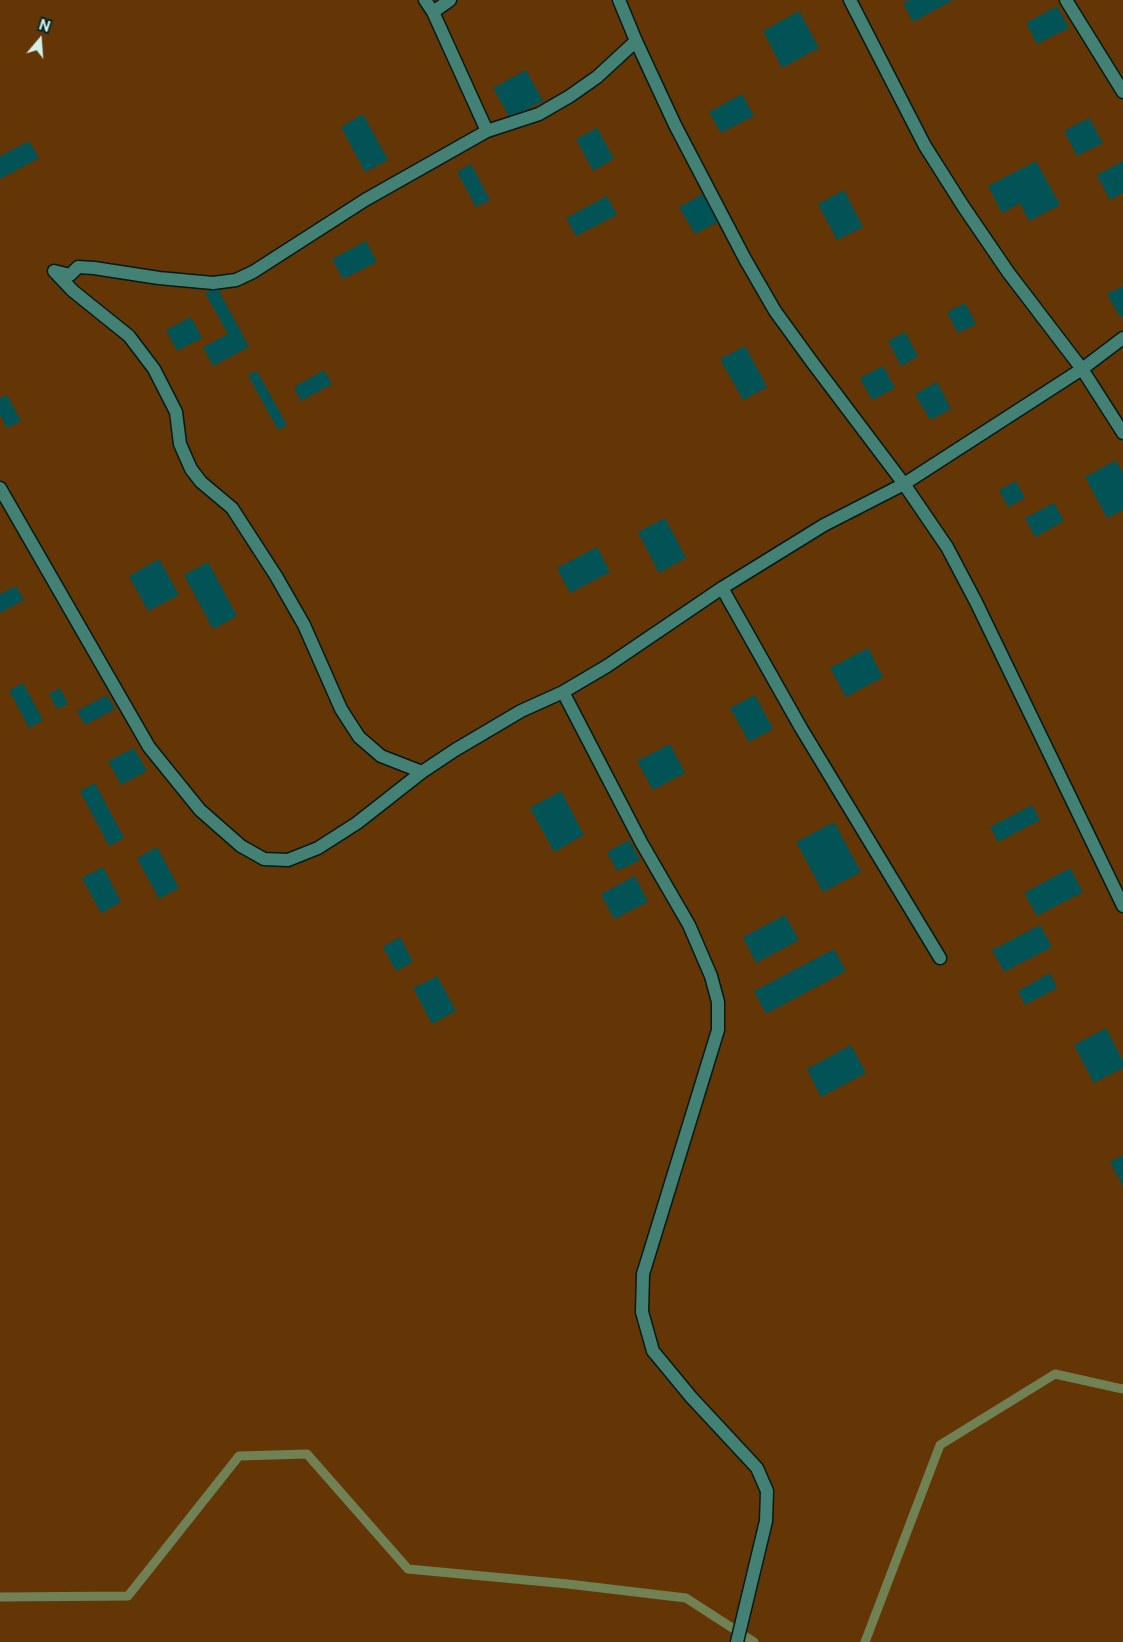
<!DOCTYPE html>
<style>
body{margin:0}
#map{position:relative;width:1123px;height:1642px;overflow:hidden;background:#00352c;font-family:"Public Sans",sans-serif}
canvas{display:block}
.north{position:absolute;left:15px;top:15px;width:50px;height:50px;-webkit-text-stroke:4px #062923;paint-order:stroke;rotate:18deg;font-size:14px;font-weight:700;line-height:20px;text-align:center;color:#d1f0e8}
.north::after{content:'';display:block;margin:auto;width:18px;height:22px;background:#d1f0e8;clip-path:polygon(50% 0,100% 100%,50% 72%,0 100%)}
</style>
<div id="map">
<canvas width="1123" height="1642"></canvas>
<div class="north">N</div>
</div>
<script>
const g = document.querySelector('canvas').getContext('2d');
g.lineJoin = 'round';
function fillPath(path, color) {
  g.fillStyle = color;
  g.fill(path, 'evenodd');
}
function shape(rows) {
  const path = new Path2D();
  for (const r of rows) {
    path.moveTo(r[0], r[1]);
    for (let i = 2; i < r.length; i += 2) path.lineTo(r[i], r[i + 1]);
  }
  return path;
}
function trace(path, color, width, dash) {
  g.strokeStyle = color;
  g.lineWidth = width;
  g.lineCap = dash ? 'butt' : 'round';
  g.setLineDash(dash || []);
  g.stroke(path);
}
const green = shape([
 [0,0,1123,0,1123,1642,0,1642]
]);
const stream = shape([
 [0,1597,128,1596,239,1456,307,1454,408,1569,568,1584,686,1598,754,1642],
 [865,1642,940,1445,1055,1374,1123,1389]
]);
const building = shape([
 [909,0,953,0,913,22,903,3],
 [1057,6,1069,28,1037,44,1026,23],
 [799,11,819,48,782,68,763,31],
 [526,70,543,101,510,118,493,88],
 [742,94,754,116,721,133,709,112],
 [363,114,388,160,365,172,341,127],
 [1089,118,1103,143,1077,156,1064,131],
 [597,128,614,159,593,171,576,139],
 [29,141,39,158,0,179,0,156],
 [1036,161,1060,205,1029,221,1020,203,1002,213,988,186],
 [1123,161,1123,193,1110,200,1097,175],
 [471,164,490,200,476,207,457,172],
 [844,190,863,227,837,240,818,204],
 [703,194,718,222,695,234,679,207],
 [607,196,617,215,576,236,566,218],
 [366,241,377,262,343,279,332,259],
 [1123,286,1123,316,1120,317,1107,294],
 [217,287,249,347,213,366,203,347,228,334,205,293],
 [965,303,976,324,958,333,947,312],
 [191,317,202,338,177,351,166,330],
 [905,332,918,356,901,366,888,341],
 [745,346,767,387,743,400,720,359],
 [883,366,895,388,872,400,860,378],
 [324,370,332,384,301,401,294,387],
 [257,371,287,425,278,430,248,375],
 [937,382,951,409,930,420,915,394],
 [7,395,21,421,7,428,0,415,0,398],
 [1116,460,1123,473,1123,510,1107,518,1085,477],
 [1016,481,1025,498,1008,507,999,490],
 [1054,503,1064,521,1035,537,1025,518],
 [665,518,686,558,659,573,638,532],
 [597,547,610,572,570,593,557,568],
 [159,559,179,595,148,611,129,576],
 [208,562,237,616,213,629,184,575],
 [16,586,24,600,0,613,0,594],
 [868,648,883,677,846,697,830,668],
 [23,683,43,720,29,728,9,690],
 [60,688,68,704,57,709,49,694],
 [107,695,115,709,85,725,77,711],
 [755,695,773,729,749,742,730,708],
 [670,744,685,773,653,790,637,761],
 [134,748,147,771,121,785,108,761],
 [95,783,124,838,109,846,80,791],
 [561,791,584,835,554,852,530,808],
 [1032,805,1040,820,998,842,990,827],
 [834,822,861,872,823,892,796,842],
 [629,840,640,860,617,871,607,852],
 [157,847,179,888,159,899,137,858],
 [103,867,121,902,101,913,82,878],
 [1070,868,1083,892,1037,916,1024,893],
 [635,876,648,902,614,919,601,894],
 [785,915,799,940,756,963,743,937],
 [1040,925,1052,947,1004,972,992,950],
 [400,937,413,962,396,971,383,947],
 [834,949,846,971,766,1014,754,991],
 [1050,973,1057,988,1025,1005,1018,991],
 [437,976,456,1011,432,1024,413,988],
 [1106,1028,1123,1061,1123,1068,1094,1083,1074,1045],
 [851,1045,866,1073,821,1097,807,1069],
 [1123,1155,1123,1186,1110,1162]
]);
const minor = shape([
 [425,0,433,12,487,131],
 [619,0,636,41,675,125,745,259,775,311,812,362,904,484,947,547,976,602,1123,906],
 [850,0,925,146,963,206,1008,272,1082,369,1123,433],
 [1066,0,1123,92],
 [433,12,450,0],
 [0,488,149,747,200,810,241,846,264,859,288,860,318,848,357,823,422,772,455,750,521,711,563,692,607,666,722,588],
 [563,692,641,842,689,925,711,976,718,1002,718,1030,643,1274,642,1312,653,1351,691,1397,757,1468,767,1491,766,1521,737,1642],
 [422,772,381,756,359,737,341,709,304,625,276,576,232,508,201,482,191,469,180,444,176,412,154,369,129,336,73,291,54,271,70,275,78,267,94,268,159,278,213,283,236,280,253,272,365,200,487,131,539,114,570,96,597,77,636,41],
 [940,958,801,728,722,588,824,525,904,484,1082,369,1123,338]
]);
fillPath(green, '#653605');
trace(stream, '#708154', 9);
fillPath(building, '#025356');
trace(minor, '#051915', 15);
trace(minor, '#438174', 12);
</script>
